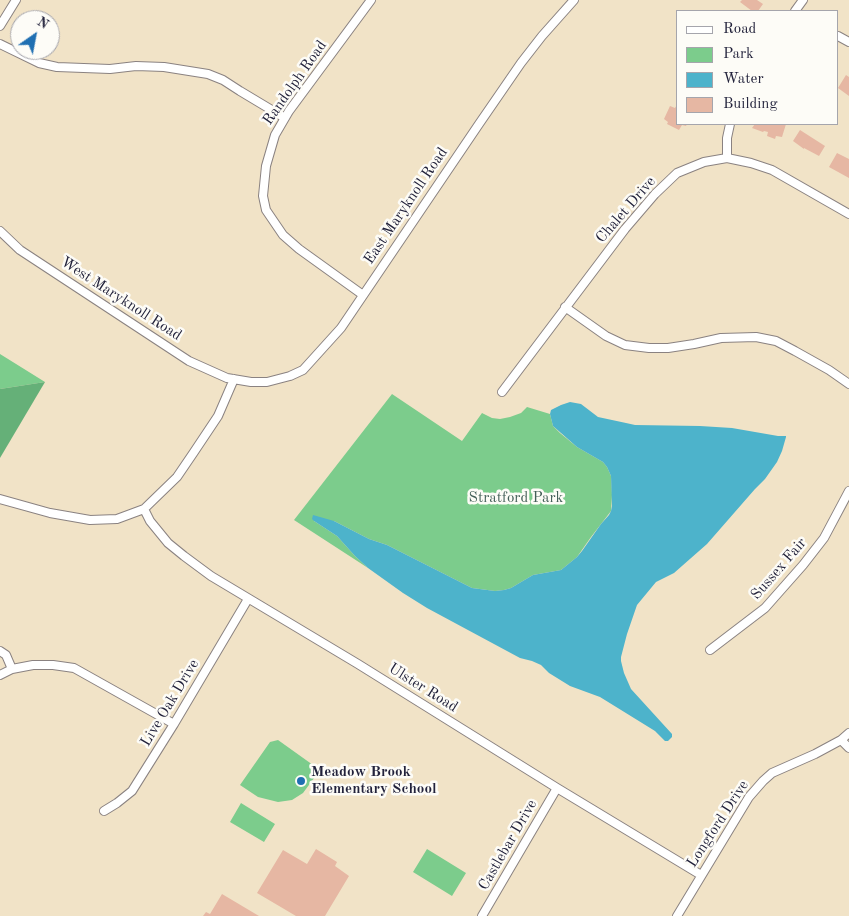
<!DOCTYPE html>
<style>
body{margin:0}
#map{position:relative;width:849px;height:916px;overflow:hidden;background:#f1e3c7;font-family:"Old Standard TT",serif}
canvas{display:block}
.legend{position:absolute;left:676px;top:10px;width:162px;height:115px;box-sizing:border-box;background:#fdfcf7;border:1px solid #a5a5ac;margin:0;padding:6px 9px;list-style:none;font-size:15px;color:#22223b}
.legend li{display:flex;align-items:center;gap:10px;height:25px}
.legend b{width:25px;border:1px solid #a5a5ac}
.north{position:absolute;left:10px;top:10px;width:50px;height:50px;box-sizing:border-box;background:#fdfcf7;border:1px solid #a5a5ac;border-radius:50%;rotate:33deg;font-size:14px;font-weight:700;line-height:20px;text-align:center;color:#22223b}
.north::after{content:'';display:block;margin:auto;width:18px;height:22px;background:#1f6fb2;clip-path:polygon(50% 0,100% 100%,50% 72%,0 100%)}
</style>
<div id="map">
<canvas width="849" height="916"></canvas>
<ul class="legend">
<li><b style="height:6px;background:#fff"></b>Road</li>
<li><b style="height:14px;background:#7ccc8c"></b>Park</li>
<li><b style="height:14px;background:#4db3cb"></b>Water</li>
<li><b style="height:14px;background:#e6b7a3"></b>Building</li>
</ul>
<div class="north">N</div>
</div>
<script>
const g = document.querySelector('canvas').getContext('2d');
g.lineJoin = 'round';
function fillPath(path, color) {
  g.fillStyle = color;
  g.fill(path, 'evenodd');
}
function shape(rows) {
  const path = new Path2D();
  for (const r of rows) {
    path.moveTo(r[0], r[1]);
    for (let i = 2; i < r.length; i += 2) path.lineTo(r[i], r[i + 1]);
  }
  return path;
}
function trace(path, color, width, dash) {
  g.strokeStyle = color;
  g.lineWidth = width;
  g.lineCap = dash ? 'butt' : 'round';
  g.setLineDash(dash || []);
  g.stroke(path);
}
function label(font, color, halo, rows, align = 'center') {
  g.font = font + ' "Old Standard TT",serif';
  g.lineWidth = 5;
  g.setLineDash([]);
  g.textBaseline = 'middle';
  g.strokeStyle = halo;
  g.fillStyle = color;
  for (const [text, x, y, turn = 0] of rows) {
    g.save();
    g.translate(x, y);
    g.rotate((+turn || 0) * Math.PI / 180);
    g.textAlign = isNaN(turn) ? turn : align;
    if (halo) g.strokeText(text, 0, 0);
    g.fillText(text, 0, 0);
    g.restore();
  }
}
const green = shape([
 [0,354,45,382,0,389],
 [392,394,462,441,482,413,492,418,500,419,510,417,521,413,527,407,550,414,553,426,560,433,577,447,603,462,607,467,611,476,612,495,611,511,591,537,577,557,561,570,533,575,511,588,504,590,495,591,472,588,387,545,369,539,334,521,314,521,337,536,355,556,368,568,294,520],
 [278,740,320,770,303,793,292,800,278,802,258,797,240,785,270,742],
 [241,803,275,824,264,842,230,822],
 [427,849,466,873,452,896,413,872]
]);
const forest = shape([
 [45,382,0,458,0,389]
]);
const water = shape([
 [570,402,581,404,598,417,626,423,635,425,700,426,732,428,778,436,786,436,786,437,782,451,777,462,765,479,755,489,707,544,674,573,656,582,637,605,627,634,621,657,621,661,624,673,631,689,672,734,672,737,668,741,665,741,655,731,600,697,570,686,549,673,541,665,532,661,520,658,427,608,403,593,368,568,355,556,337,536,314,521,312,519,313,515,334,521,369,539,387,545,472,588,495,591,504,590,511,588,533,575,561,570,577,557,582,551,601,524,609,515,611,511,612,506,611,476,607,467,603,462,577,447,553,426,550,414,551,410,561,405]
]);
const building = shape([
 [742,0,757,0,763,4,758,11,752,11,740,2],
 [846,75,849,77,849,96,838,88],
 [678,103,678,124,687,124,686,126,682,125,679,130,667,124,668,122,664,119,670,106,675,108],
 [755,124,786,124,782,137,776,136,775,139,767,136,768,132,764,131,763,132,752,128],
 [800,130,825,146,819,156,804,148,804,149,793,141],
 [837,153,849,159,849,178,829,167],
 [316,849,337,862,335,866,349,876,325,916,296,916,257,893,283,850,307,864],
 [222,894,259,916,203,916,206,912,210,914]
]);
const street = shape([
 [795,11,803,0],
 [0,26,16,0],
 [838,36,849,42],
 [0,44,39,63,57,67,110,69,136,66,164,67,208,74,223,80,240,91,285,118],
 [727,158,727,138,730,124],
 [0,231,20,250,189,361,227,378,251,382,267,382,290,376,303,370,341,328,479,124,521,63,542,36,574,0],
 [363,295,299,249,283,235,266,210,263,196,266,166,275,135,289,111,371,0],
 [565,307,606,336,625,345,649,348,668,348,694,344,721,338,756,337,776,341,795,351,829,370,849,384],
 [502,392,625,229,655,194,677,173,704,162,727,158,751,163,772,170,849,214],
 [0,499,50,513,90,520,117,519,144,509,177,477,194,452,218,416,234,379],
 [144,509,150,521,168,543,184,556,211,576,358,664,557,788,701,875],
 [710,650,765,608,803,565,824,538,849,491],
 [0,651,6,655,12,669],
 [0,675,12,669,33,665,53,665,74,668,174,724],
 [841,740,849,748],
 [104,811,117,803,132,791,174,724,248,599],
 [482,916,557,788],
 [677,916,749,797,763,781,772,773,815,754,841,740,849,733]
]);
const markers = [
 [301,781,5,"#1f6fb2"]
];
const streetNames = [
 ["Randolph Road",295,83,-55],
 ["East Maryknoll Road",406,206,-56],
 ["Chalet Drive",626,210,-49],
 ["West Maryknoll Road",121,299,33],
 ["Sussex Fair",779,569,-49],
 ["Ulster Road",423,688,32],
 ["Live Oak Drive",170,703,-59],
 ["Longford Drive",718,824,-57],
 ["Castlebar Drive",508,845,-60]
];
const parkNames = [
 ["Stratford Park",516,498]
];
const poiNames = [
 ["Meadow Brook",311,772],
 ["Elementary School",311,789]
];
fillPath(green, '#7ccc8c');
fillPath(forest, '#65b078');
fillPath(water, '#4db3cb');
fillPath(building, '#e6b7a3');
trace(street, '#8a8281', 10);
trace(street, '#fff', 8);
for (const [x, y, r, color] of markers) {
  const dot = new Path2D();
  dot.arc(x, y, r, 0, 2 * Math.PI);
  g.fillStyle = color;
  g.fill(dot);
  trace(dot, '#fdfcf7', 2);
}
label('15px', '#22223b', '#fdfcf7', streetNames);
label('15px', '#425e57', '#fdfcf7', parkNames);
label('bold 15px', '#22223b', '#fdfcf7', poiNames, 'left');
</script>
